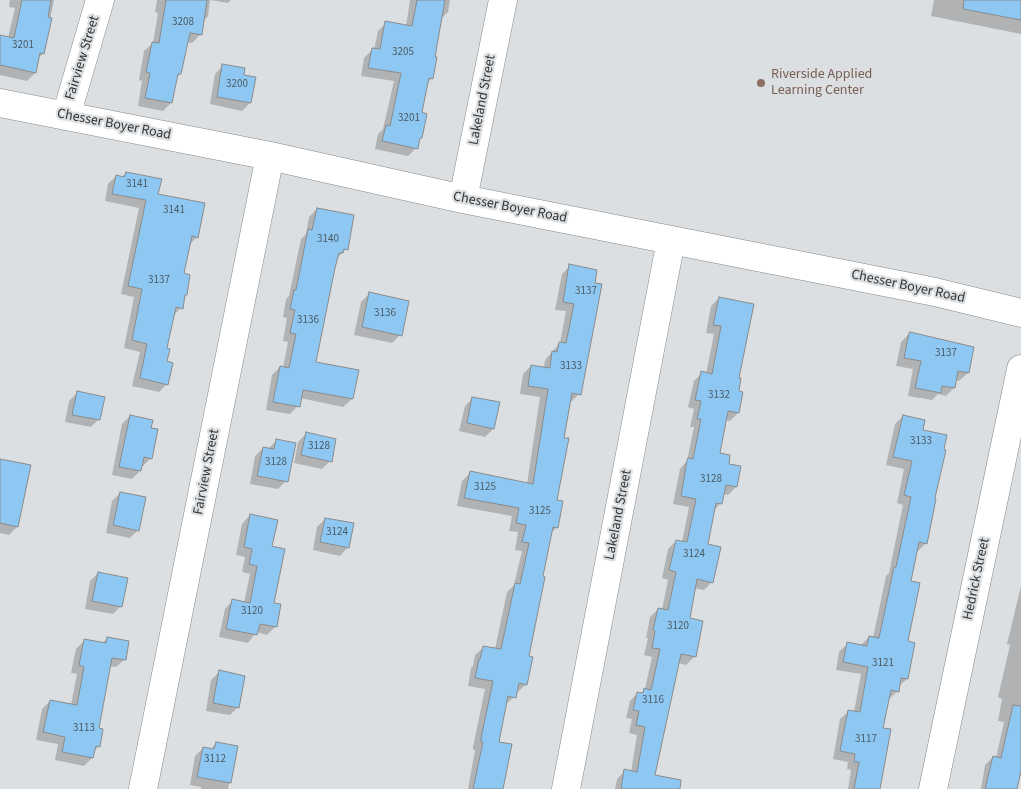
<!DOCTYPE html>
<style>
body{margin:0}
canvas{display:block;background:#dcdfe1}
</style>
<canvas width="1021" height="789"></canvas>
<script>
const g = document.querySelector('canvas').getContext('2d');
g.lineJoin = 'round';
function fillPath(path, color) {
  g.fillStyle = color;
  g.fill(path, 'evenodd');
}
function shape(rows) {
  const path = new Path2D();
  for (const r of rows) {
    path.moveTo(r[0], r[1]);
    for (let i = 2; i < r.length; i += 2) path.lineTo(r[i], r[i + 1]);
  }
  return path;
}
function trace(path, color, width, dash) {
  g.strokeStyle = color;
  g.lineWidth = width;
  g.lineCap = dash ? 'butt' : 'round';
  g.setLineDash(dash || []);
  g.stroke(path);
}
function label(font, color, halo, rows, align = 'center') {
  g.font = font + ' "Source Sans 3",sans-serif';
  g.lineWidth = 4.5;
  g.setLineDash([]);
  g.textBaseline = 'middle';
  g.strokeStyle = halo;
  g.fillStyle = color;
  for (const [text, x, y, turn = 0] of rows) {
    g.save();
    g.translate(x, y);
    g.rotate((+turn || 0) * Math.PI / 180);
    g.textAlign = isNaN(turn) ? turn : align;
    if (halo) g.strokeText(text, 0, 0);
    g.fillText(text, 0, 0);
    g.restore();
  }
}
const shadow = shape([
 [10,0,54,0,43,54,37,59,35,73,27,81,0,75,0,36,8,38,15,8,9,7],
 [157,0,231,0,228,3,210,0,208,16,203,21,200,35,192,43,187,42,180,74,176,78,171,103,163,111,138,106,142,81,139,80,144,51,153,43,158,13,155,12],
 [410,0,450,0,448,12,440,20,432,78,426,84,421,113,421,137,418,141,416,148,408,156,375,149,378,134,383,129,394,81,361,76,364,58,372,50,374,50,378,31,386,23,406,26],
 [934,0,1021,0,1021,34,931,16],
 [223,66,243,76,250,103,242,111,210,104,215,74],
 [126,173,157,195,197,237,188,246,182,274,185,295,181,308,173,316,165,348,167,384,159,392,132,386,140,352,124,348,134,297,121,294,139,208,105,201,108,184,116,176,122,177],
 [317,209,346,249,336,259,314,363,357,371,352,399,343,407,300,398,298,406,290,414,266,410,272,375,280,367,283,368,288,342,283,341,287,318,283,317,286,299,289,296,301,239,306,234,309,217],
 [570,266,596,271,579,394,571,402,569,402,563,438,556,501,557,527,550,534,527,657,526,684,518,692,516,692,514,697,505,705,498,743,496,789,468,789,475,750,473,750,473,747,485,689,468,686,471,668,473,666,475,655,484,647,495,649,507,592,514,585,522,551,515,550,518,532,509,531,512,516,457,506,462,481,470,473,527,484,540,397,520,394,523,374,531,366,544,368,545,360,560,343,566,311,555,310,562,274],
 [369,294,400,335,392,343,354,335,361,302],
 [719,298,738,379,737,392,741,393,738,413,730,421,725,420,719,454,727,465,736,487,728,495,723,494,721,503,713,511,707,545,712,582,704,590,694,588,688,619,694,657,686,665,678,663,650,789,615,789,617,779,625,771,631,772,637,735,629,733,632,719,626,718,630,701,638,693,641,694,645,689,652,657,644,655,648,638,646,638,650,617,658,609,662,610,668,580,662,578,668,549,676,541,682,542,689,507,673,504,680,469,687,461,694,427,690,427,694,409,688,407,694,381,702,373,706,374,714,334,706,333,711,306],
 [909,334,972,348,968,373,959,381,955,380,954,388,946,396,938,394,932,400,908,396,913,369,896,366,901,342],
 [77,393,99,419,91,427,65,422,69,401],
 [473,398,493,429,485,437,459,431,465,406],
 [130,416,150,429,151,458,143,466,141,466,140,471,132,479,112,475,122,424],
 [903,416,921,430,933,499,926,543,918,551,916,551,910,582,907,642,907,679,898,687,898,691,889,699,888,699,882,729,879,789,848,789,851,770,847,769,848,762,833,759,840,719,849,711,854,712,861,674,836,670,839,652,847,644,861,645,869,637,873,638,886,576,889,573,903,505,897,503,904,469,886,465,895,424],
 [306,434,330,461,322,469,294,463,298,442],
 [277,440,286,481,278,489,250,484,255,456,263,448,269,448],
 [0,460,17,527,9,535,0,533],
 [120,493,138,530,130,538,106,533,112,501],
 [250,515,271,547,273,604,280,605,275,627,267,635,256,632,248,643,219,637,225,609,233,600,244,603,250,574,242,572,245,557,236,555,242,524],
 [325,519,348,547,340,556,313,550,317,527],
 [98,573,121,606,113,614,85,609,90,581],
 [1021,586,1021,775,1018,778,1016,789,981,789,985,765,993,757,996,758,1004,722,998,721,1002,699,998,697,1010,645,1007,644],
 [107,638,125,659,116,667,110,666,97,729,99,746,93,752,92,758,84,766,55,760,58,744,36,740,42,709,50,701,71,705,77,674,71,673,76,649,84,641,102,644],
 [219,672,238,707,230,715,206,711,211,680],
 [216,743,236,747,228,789,201,789,201,787,190,785,195,756,203,748,210,750]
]);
const building = shape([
 [22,0,51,0,48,17,52,18,44,54,40,53,36,73,0,65,0,35,14,38,22,0],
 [166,0,207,0,202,35,190,33,181,74,178,74,172,103,145,98,150,73,146,72,152,42,159,43,166,0],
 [417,0,445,0,435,57,437,57,433,79,429,78,422,112,427,114,422,138,420,138,418,149,382,141,386,125,390,126,401,73,368,68,372,48,380,49,385,21,412,26,417,0],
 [964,0,1021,0,1021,20,963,9,964,0],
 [222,64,245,68,244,75,256,77,251,103,217,97,222,64],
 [126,172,162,179,158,194,205,203,198,238,192,236,184,273,190,275,187,295,185,295,183,309,176,307,167,348,170,349,167,361,173,363,168,385,140,378,147,344,132,340,142,289,128,286,146,200,112,194,116,175,124,177,126,172],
 [317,208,354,215,348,250,344,249,343,253,339,253,335,268,316,362,359,370,353,399,303,390,300,407,273,402,280,366,289,368,296,334,290,333,295,310,290,309,294,290,296,290,308,229,312,230,317,208],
 [569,264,597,270,595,283,602,284,581,395,572,393,564,438,569,438,557,500,563,501,558,528,553,527,543,576,545,577,529,656,533,657,527,685,519,683,516,698,508,696,499,742,512,744,503,789,473,789,483,742,481,742,481,738,493,681,475,678,479,659,480,659,483,646,501,649,515,583,520,584,529,543,522,542,526,525,516,523,519,508,464,498,470,471,533,484,548,389,528,386,531,365,550,368,552,351,557,352,559,342,566,343,574,304,563,302,569,264],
 [369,292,409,301,402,336,362,327,369,292],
 [719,297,754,304,739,378,741,378,739,391,743,392,739,413,728,411,720,453,730,455,729,464,741,466,737,487,726,485,722,504,716,503,708,544,721,547,713,583,697,579,690,618,703,621,696,657,681,654,655,775,681,780,680,789,621,789,624,769,637,772,645,727,636,725,639,711,633,710,637,692,643,693,644,688,651,690,660,649,652,648,655,631,653,630,658,608,668,610,676,572,669,570,676,540,687,542,696,499,681,496,687,460,688,458,693,459,701,419,697,419,701,401,695,400,701,371,712,374,721,326,713,325,719,297],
 [910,332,974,347,969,373,958,371,955,388,942,386,941,393,915,388,921,361,904,358,909,333,910,332],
 [77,391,105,397,100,420,72,415,77,391],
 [472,397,500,402,494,429,467,423,472,397],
 [130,415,153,420,151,428,158,429,152,459,144,457,141,471,119,467,130,415],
 [903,415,925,420,923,430,947,435,944,449,946,450,935,498,936,499,927,544,919,542,911,581,920,583,908,641,915,643,908,679,901,678,899,692,891,690,883,728,891,729,880,789,854,789,859,762,854,762,855,754,840,751,848,710,860,712,868,667,843,662,847,642,867,646,869,636,879,638,894,567,896,567,911,497,904,495,912,461,893,457,903,415],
 [306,432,336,439,332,462,301,455,306,432],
 [276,439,296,443,288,482,257,476,263,447,274,449,276,439],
 [0,459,31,465,18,527,0,523,0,459],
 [120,492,146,497,139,531,113,525,120,492],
 [250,514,278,520,272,546,285,549,274,603,281,604,277,627,260,624,257,635,226,629,232,599,250,603,257,566,249,564,252,549,244,547,250,514],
 [325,518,354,523,349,548,320,542,325,518],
 [98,572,128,578,122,607,92,601,98,572],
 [107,637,129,641,126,660,112,658,99,728,103,729,100,747,96,746,93,758,62,752,65,737,43,732,50,700,77,705,84,667,79,665,84,639,106,643,107,637],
 [219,670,245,676,239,708,213,703,219,670],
 [1013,705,1021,706,1021,771,1017,789,985,789,993,756,1001,758,1013,705],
 [216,742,238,746,231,783,197,777,203,747,214,749,216,742]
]);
const minor = shape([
 [0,103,270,156,463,199,935,292,1021,313],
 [66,116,100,0],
 [463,199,503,0],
 [143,789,270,156],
 [566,789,671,240],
 [933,789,1021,369]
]);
const markers = [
 [761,83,5,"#8d6e63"]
];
const numberNames = [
 ["3208",183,23],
 ["3201",23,46],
 ["3205",403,53],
 ["3200",237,85],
 ["3201",409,119],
 ["3141",137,185],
 ["3141",174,211],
 ["3140",328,240],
 ["3137",159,281],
 ["3137",586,292],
 ["3136",385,314],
 ["3136",308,321],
 ["3137",946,354],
 ["3133",571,367],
 ["3132",719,396],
 ["3133",921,442],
 ["3128",319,447],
 ["3128",276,463],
 ["3128",711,480],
 ["3125",485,488],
 ["3125",540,512],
 ["3124",337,533],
 ["3124",694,555],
 ["3120",252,612],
 ["3120",678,627],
 ["3121",883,664],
 ["3116",653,701],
 ["3113",84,729],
 ["3117",866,740],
 ["3112",215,760]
];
const streetNames = [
 ["Fairview Street",83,58,-73],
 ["Lakeland Street",483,100,-79],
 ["Chesser Boyer Road",114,125,11],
 ["Chesser Boyer Road",510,208,11],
 ["Chesser Boyer Road",908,287,12],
 ["Fairview Street",207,472,-79],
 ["Lakeland Street",619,515,-79],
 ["Hedrick Street",977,579,-78]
];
const educationNames = [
 ["Riverside Applied",771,75],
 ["Learning Center",771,91]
];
fillPath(shadow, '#0003');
fillPath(building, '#8ec8f2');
trace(building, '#898b8d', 1);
trace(minor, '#858789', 29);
trace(minor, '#fff', 28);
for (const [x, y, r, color] of markers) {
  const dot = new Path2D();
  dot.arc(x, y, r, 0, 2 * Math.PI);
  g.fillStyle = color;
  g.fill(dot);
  trace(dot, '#dcdfe1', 2);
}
label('11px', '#4a5a65', null, numberNames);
label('14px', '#343536', '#dcdfe1', streetNames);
label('14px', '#785e54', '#dcdfe1', educationNames, 'left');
</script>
